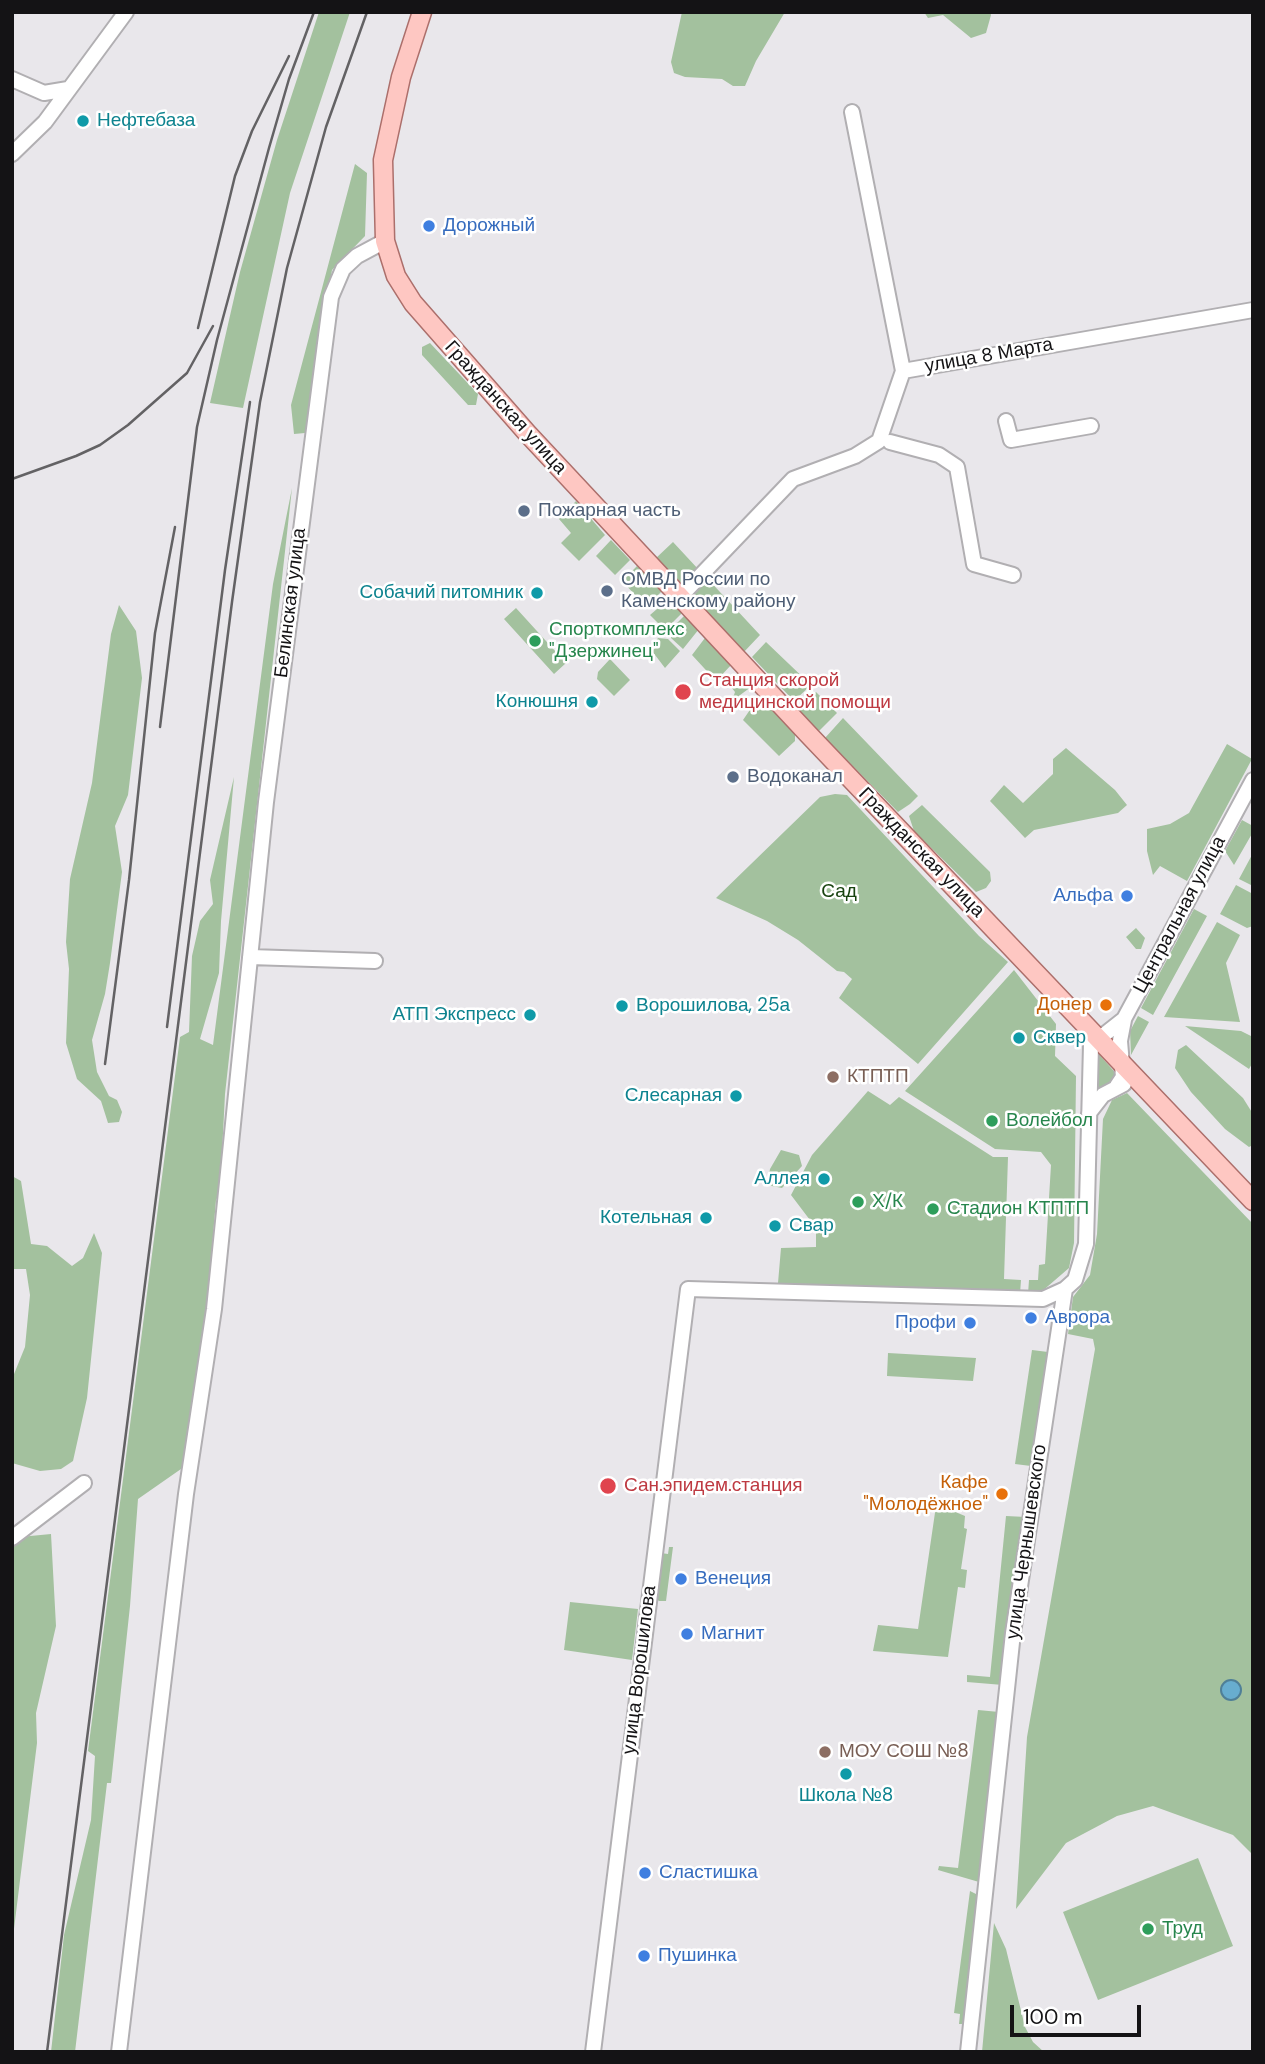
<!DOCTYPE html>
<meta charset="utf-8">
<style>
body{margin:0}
#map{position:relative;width:1265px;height:2064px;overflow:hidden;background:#e9e7eb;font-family:"DM Sans",sans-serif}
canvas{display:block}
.frame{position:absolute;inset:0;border:14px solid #141315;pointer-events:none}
.scale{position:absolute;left:1010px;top:2005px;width:131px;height:32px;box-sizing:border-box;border:4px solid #141315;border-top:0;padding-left:9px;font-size:21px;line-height:24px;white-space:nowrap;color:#141315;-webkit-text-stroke:5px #fff;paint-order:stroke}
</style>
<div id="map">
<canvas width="1265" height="2064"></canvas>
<div class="frame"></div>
<div class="scale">100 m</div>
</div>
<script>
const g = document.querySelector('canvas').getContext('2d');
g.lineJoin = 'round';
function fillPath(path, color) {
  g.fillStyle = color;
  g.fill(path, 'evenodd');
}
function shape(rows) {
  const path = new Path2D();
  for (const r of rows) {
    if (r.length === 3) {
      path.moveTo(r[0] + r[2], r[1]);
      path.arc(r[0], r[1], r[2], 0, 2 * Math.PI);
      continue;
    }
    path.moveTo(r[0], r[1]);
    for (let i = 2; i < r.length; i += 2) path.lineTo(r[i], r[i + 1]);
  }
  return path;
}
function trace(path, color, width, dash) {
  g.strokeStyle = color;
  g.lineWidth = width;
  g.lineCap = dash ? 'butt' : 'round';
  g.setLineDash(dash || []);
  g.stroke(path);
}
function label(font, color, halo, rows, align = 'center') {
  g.font = font + ' "DM Sans",sans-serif';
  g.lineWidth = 5;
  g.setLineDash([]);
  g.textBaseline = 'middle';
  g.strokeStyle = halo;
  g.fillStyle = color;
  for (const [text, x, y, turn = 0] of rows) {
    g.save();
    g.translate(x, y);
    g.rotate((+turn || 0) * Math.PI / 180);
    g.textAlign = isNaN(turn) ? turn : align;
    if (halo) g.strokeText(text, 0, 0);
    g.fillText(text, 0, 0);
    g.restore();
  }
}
const green = shape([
 [319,12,350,12,290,193,243,408,210,403,240,272,277,140],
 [682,12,785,12,756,61,745,86,733,86,722,79,685,77,674,73,671,62],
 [924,12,990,12,991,15,986,33,971,38,943,15,928,18],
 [355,164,367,173,365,236,332,270,305,433,294,434,291,405],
 [430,343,478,394,476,405,468,405,422,355,422,347],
 [292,488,225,1094,220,1193,216,1200,203,1357,190,1451,181,1469,138,1499,130,1606,111,1783,107,1783,75,2052,51,2052,64,1935,91,1820,95,1756,88,1751,180,1037,189,1032,192,956,200,921,213,904,210,880,234,777,221,921,219,973,200,1039,213,1045,273,584],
 [576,501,605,535,579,561,561,543,571,533,559,519],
 [611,540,630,560,615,575,596,556],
 [673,542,699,570,683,587,655,559],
 [637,566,662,591,652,601,645,594,639,599,622,581],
 [706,577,760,635,743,653,690,595],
 [671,597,683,612,669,626,661,626,650,615],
 [119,605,136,631,142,678,128,795,115,826,122,872,110,963,105,994,92,1040,97,1072,109,1096,117,1100,122,1112,119,1122,108,1123,101,1101,77,1079,66,1043,69,969,66,942,70,879,92,783,111,634],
 [516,608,566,663,554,674,504,619],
 [686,614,699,629,683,649,671,638,671,629],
 [708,634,733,663,716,681,692,655],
 [658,638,668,639,680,651,665,668,652,651,658,645,655,642],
 [766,642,811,685,794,701,752,657],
 [610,659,630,680,614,696,597,679,598,672],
 [738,675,744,677,751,687,732,701,735,692,728,683],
 [816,692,837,713,819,731,798,710],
 [765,700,795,734,795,741,779,756,743,720,756,701],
 [843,718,918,796,910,804,898,812,825,738],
 [1227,744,1252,759,1187,881,1160,866,1153,875,1147,851,1147,829,1170,824,1189,813],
 [1066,748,1115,790,1127,805,1118,813,1034,830,1025,838,990,801,1004,785,1023,803,1053,774,1053,759],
 [835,794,847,795,979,936,1008,962,918,1064,839,998,852,979,844,972,837,971,798,940,767,921,716,898,820,797],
 [922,805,990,872,991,881,986,888,976,892,914,831,909,816],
 [1242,820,1253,826,1253,832,1234,865,1225,851],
 [1253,853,1253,886,1239,879],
 [1236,885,1253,894,1253,926,1247,928,1220,914],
 [1194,909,1207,916,1153,1015,1141,1008],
 [1217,922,1240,935,1226,963,1240,1022,1164,1017],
 [1136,928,1145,938,1141,949,1136,949,1126,937],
 [1014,970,1056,1024,1055,1056,1076,1076,1074,1243,1069,1268,1040,1293,1028,1294,1029,1280,1038,1280,1039,1265,1045,1264,1051,1165,1041,1152,995,1149,905,1091],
 [1138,1016,1149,1022,1131,1055,1130,1031],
 [1185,1026,1241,1031,1253,1037,1253,1062,1249,1069],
 [1186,1045,1243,1098,1253,1114,1253,1145,1249,1147,1225,1129,1191,1092,1175,1068,1178,1050],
 [1097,1052,1120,1078,1093,1099],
 [868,1091,890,1105,899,1097,993,1157,1008,1157,1004,1279,1021,1280,1020,1294,778,1283,781,1248,816,1247,816,1228,791,1195,812,1155],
 [1127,1093,1253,1224,1253,1855,1233,1835,1153,1806,1117,1816,1066,1843,1016,1909,1027,1737,1095,1349,1093,1339,1068,1334,1073,1297,1090,1275,1097,1234,1103,1119,1112,1100],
 [781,1150,799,1155,802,1166,782,1188,767,1185,770,1169],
 [12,1176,21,1181,31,1244,47,1246,72,1266,83,1258,94,1233,102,1253,87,1398,73,1461,61,1469,40,1471,12,1463,12,1379,25,1347,30,1295,26,1269,12,1269],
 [1032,1350,1048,1352,1031,1466,1015,1464],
 [888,1353,976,1358,973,1381,887,1376],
 [937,1499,955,1500,953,1511,965,1516,964,1528,967,1529,961,1569,967,1570,965,1588,958,1587,948,1657,873,1651,878,1625,918,1629],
 [1006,1516,1026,1517,1003,1685,967,1682,967,1675,990,1677],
 [51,1534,56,1626,36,1713,37,1743,12,1945,12,1542,20,1537],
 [669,1547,673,1547,666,1601,659,1601,654,1597,661,1553,668,1554],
 [570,1602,638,1609,632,1660,564,1650],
 [978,1710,999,1712,979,1882,938,1870,939,1866,958,1868],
 [1198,1858,1233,1946,1098,2000,1063,1912],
 [970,1891,980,1896,966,2024,959,2024,960,2014,954,2013],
 [994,1923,1006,1949,1025,2027,1033,2042,1044,2052,982,2052]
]);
const water = shape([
 [1231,1690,10]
]);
const minor = shape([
 [12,79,44,93,68,89],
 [852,112,903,371,1253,310],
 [12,154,45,122,126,12],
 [1006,421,1011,440,1091,426],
 [890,442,939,455,957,467,974,564,1013,575],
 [680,597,793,479,855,456,879,441,903,371],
 [250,957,375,961],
 [1117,1086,1123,1077,1120,1041,1124,1020],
 [1089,1113,1103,1095,1124,1084],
 [12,1538,84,1483],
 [119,2052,186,1494,214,1309,266,802,331,297,343,269,357,256,385,241],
 [593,2052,688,1289,1043,1299,1065,1289,1075,1280,1086,1244,1091,1045,1124,1019,1253,780],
 [968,2052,1013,1633,1065,1289]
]);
const major = shape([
 [422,12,401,77,383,160,385,241,396,276,413,303,527,433,808,734,1253,1201]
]);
const rail = shape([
 [198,328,235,176,252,131,289,56],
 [12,479,76,456,100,445,128,425,187,373,213,326],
 [160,727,197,427,217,340,269,148,289,79,314,12],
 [167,1027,225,570,250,402],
 [105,1064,129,880,155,633,175,527],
 [47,2052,232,602,260,402,287,268,326,127,367,12]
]);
const markers = [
 [83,121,7,"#0f9aa8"],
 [429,226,7,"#3f7fe0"],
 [524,511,7,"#5c6f8a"],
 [607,591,7,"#5c6f8a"],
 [537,593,7,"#0f9aa8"],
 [535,641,7,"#2e9e5b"],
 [683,692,9,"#e0444e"],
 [592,702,7,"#0f9aa8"],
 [733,777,7,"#5c6f8a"],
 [1127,896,7,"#3f7fe0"],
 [1106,1005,7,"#e8710a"],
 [622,1006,7,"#0f9aa8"],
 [530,1015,7,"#0f9aa8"],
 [1019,1038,7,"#0f9aa8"],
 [833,1077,7,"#8d6e63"],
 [736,1096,7,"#0f9aa8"],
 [992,1121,7,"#2e9e5b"],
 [824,1179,7,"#0f9aa8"],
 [858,1202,7,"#2e9e5b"],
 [933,1209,7,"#2e9e5b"],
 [706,1218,7,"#0f9aa8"],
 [775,1226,7,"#0f9aa8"],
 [1031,1318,7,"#3f7fe0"],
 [970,1323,7,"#3f7fe0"],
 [608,1486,9,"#e0444e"],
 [1002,1494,7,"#e8710a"],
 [681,1579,7,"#3f7fe0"],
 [687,1634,7,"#3f7fe0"],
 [825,1752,7,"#8d6e63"],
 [846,1774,7,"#0f9aa8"],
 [645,1873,7,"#3f7fe0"],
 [1148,1929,7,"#2e9e5b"],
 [644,1956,7,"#3f7fe0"]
];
const cultureNames = [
 ["Нефтебаза",97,121,"left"],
 ["Собачий питомник",523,593],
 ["Конюшня",578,702],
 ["Ворошилова, 25а",636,1006,"left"],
 ["АТП Экспресс",516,1015],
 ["Сквер",1033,1038,"left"],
 ["Слесарная",722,1096],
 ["Аллея",810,1179],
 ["Котельная",692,1218],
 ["Свар",789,1226,"left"],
 ["Школа №8",846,1796,"center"]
];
const shopNames = [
 ["Дорожный",443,226],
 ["Альфа",1113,896,"right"],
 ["Аврора",1045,1318],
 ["Профи",956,1323,"right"],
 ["Венеция",695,1579],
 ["Магнит",701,1634],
 ["Сластишка",659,1873],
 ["Пушинка",658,1956]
];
const streetNames = [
 ["улица 8 Марта",989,356,-10],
 ["Гражданская улица",505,408,48],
 ["Белинская улица",291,603,-83],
 ["Гражданская улица",921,853,46],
 ["Центральная улица",1180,915,-62],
 ["улица Чернышевского",1027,1542,-82],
 ["улица Ворошилова",640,1670,-83]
];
const serviceNames = [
 ["Пожарная часть",538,511],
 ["ОМВД России по",621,580],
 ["Каменскому району",621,602],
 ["Водоканал",747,777]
];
const leisureNames = [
 ["Спорткомплекс",549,630],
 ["\"Дзержинец\"",549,652],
 ["Волейбол",1006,1121],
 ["Х/К",872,1202],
 ["Стадион КТПТП",947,1209],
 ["Труд",1162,1929]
];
const healthNames = [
 ["Станция скорой",699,681],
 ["медицинской помощи",699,703],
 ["Сан.эпидем.станция",624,1486]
];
const parkNames = [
 ["Сад",839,892]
];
const foodNames = [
 ["Донер",1092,1005],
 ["Кафе",988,1483],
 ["\"Молодёжное\"",988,1505]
];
const educationNames = [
 ["КТПТП",847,1077],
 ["МОУ СОШ №8",839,1752]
];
fillPath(green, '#a3c19e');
fillPath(water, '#68adcf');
trace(water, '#4f7f97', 2);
trace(minor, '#b1afb2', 18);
trace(major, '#ac6f6b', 21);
trace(minor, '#fff', 14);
trace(major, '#fec7c2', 18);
trace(rail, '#636264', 2.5);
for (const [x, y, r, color] of markers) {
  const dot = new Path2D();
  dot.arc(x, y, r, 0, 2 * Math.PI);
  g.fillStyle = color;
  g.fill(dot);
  trace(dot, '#fff', 2.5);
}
label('19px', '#0d838f', '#fff', cultureNames, 'right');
label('19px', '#366cbe', '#fff', shopNames, 'left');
label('19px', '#141315', '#fff', streetNames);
label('19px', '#4e5e75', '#fff', serviceNames, 'left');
label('19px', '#27864d', '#fff', leisureNames, 'left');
label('19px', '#be3a42', '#fff', healthNames, 'left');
label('19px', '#184310', '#fff', parkNames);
label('19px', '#c56008', '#fff', foodNames, 'right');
label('19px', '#785e54', '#fff', educationNames, 'left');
</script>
